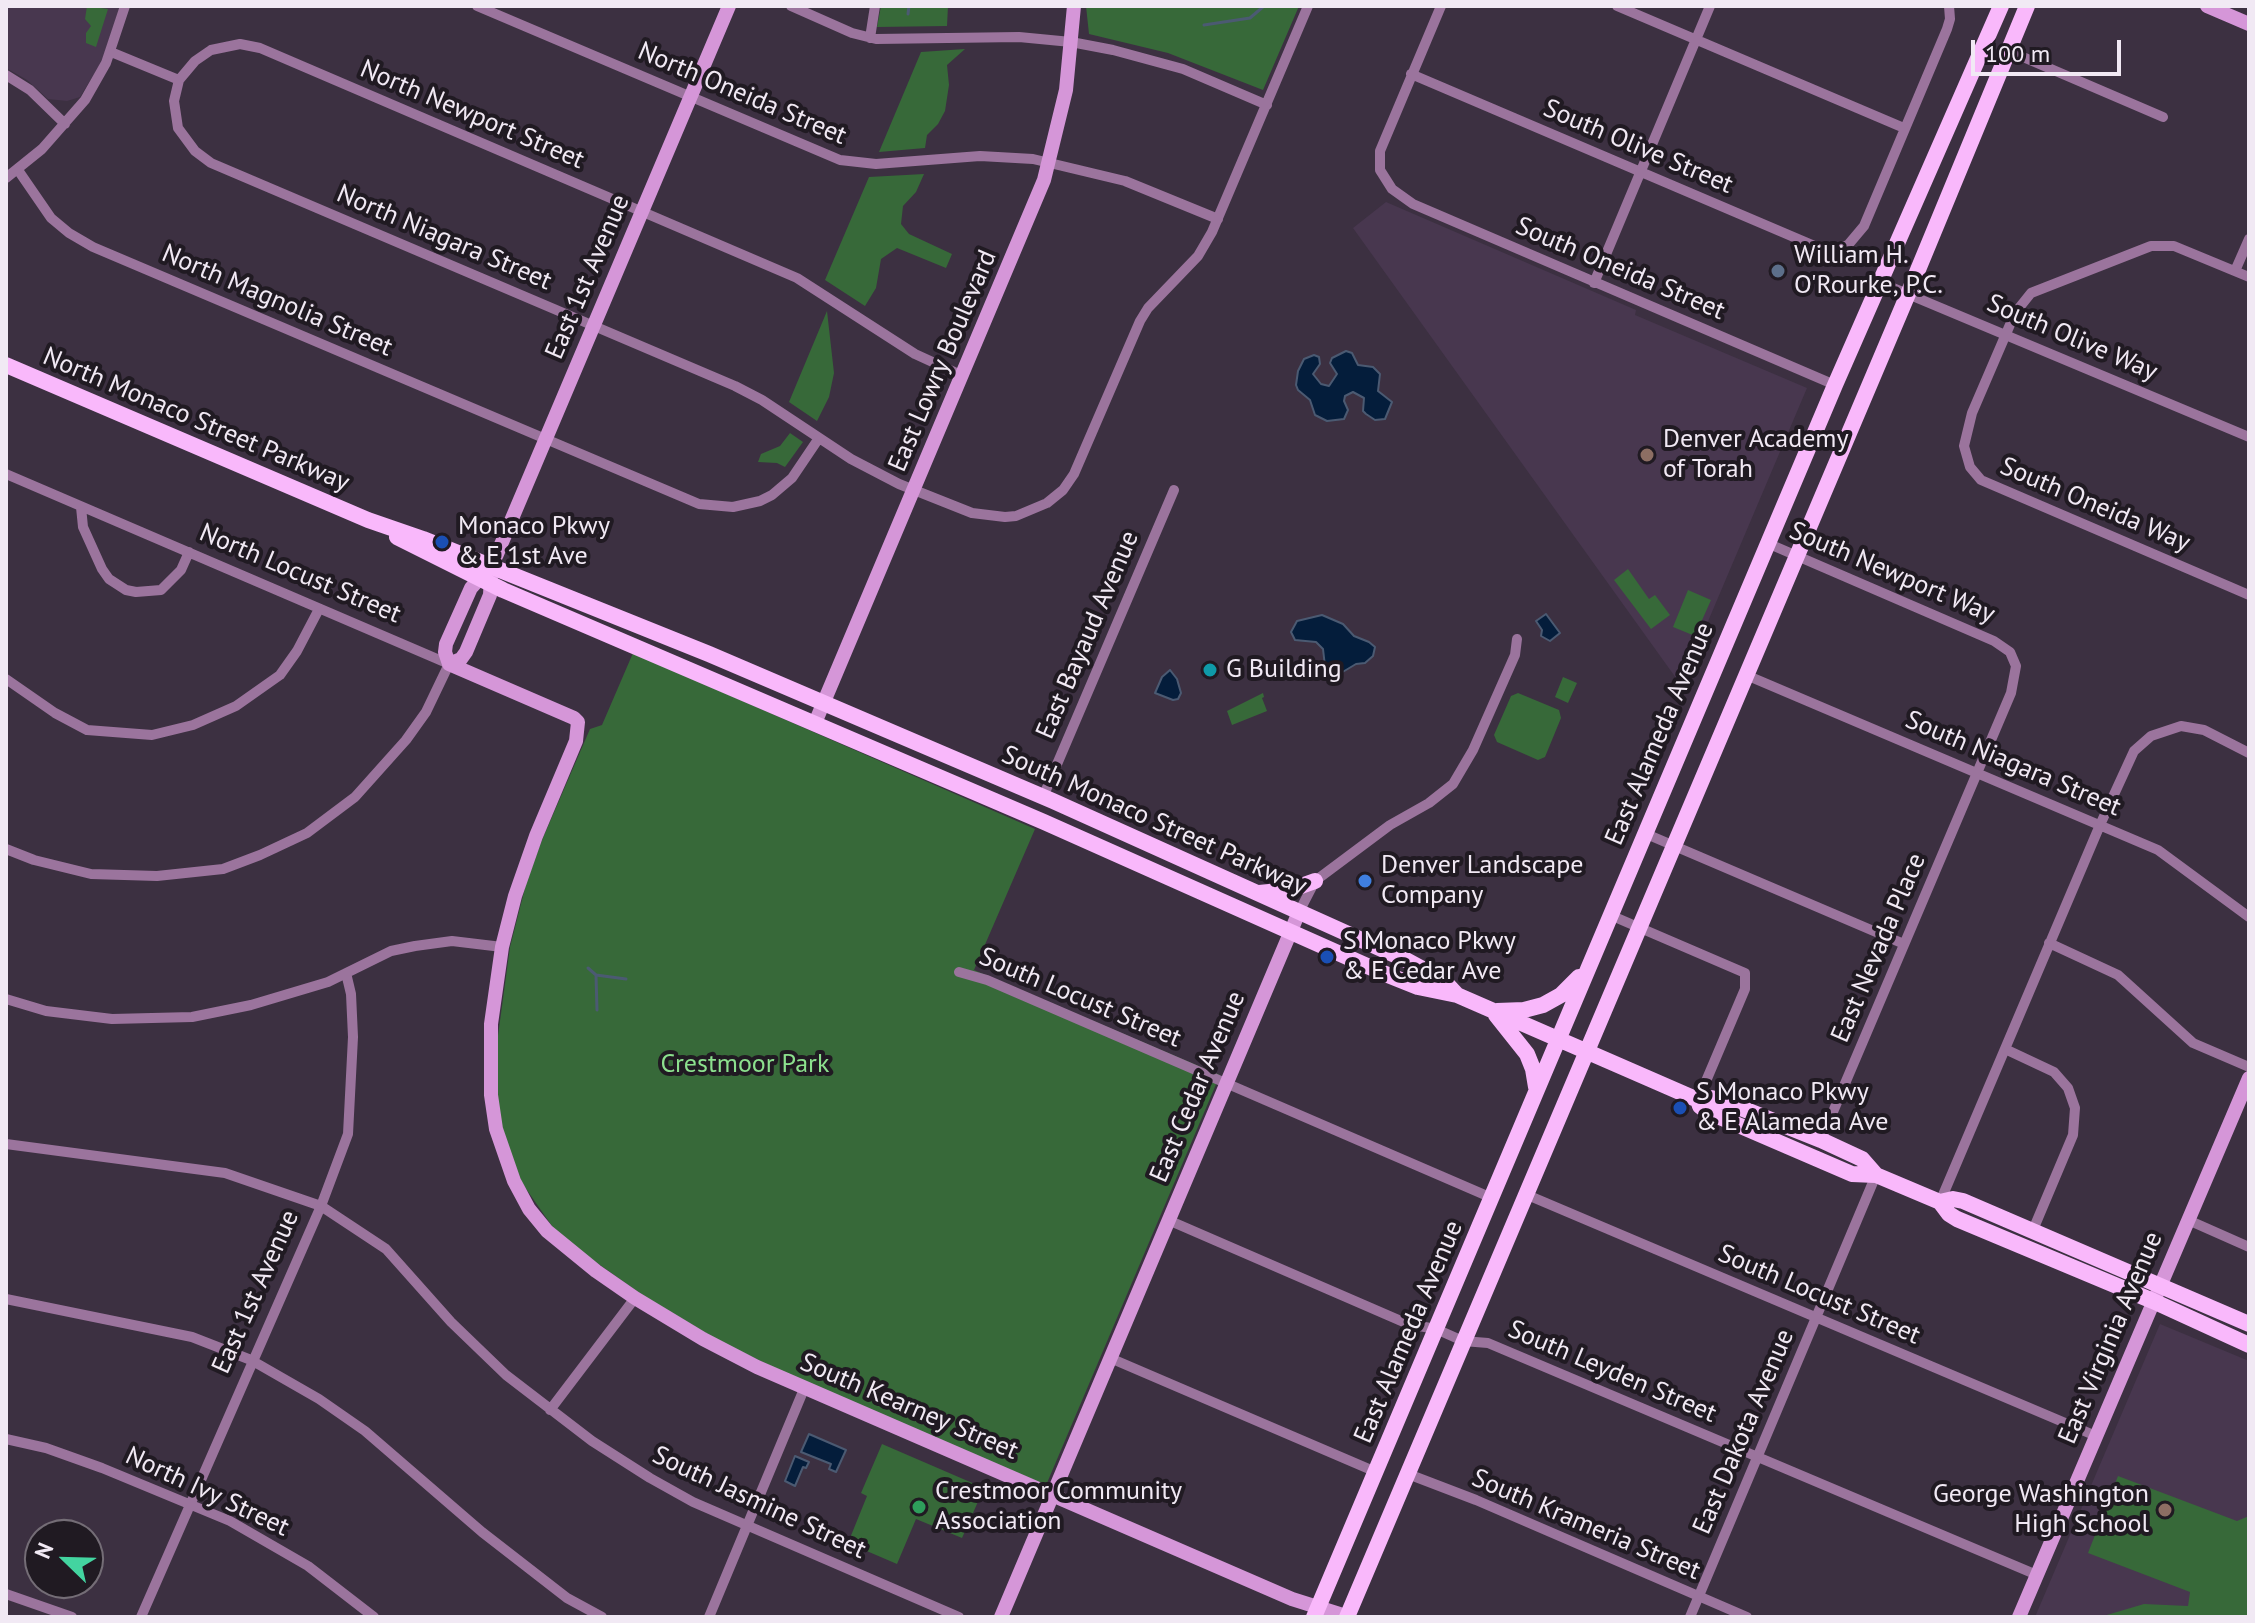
<!DOCTYPE html>
<style>
body{margin:0}
#map{position:relative;width:2255px;height:1623px;overflow:hidden;background:#3c3041;font-family:"PT Sans",sans-serif}
canvas{display:block}
.frame{position:absolute;inset:0;border:8px solid #f1e9f4;pointer-events:none}
.north{position:absolute;left:24px;top:1519px;width:80px;height:80px;box-sizing:border-box;background:#201a22;border:2px solid #746d76;border-radius:50%;rotate:293deg;font-size:22px;font-weight:700;line-height:32px;text-align:center;color:#f1e9f4}
.north::after{content:'';display:block;margin:auto;width:28px;height:36px;background:#43d4a0;clip-path:polygon(50% 0,100% 100%,50% 72%,0 100%)}
.scale{position:absolute;left:1971px;top:40px;width:150px;height:36px;box-sizing:border-box;border:4px solid #f1e9f4;border-top:0;padding-left:10px;font-size:24px;line-height:28px;white-space:nowrap;color:#f1e9f4;-webkit-text-stroke:6px #201a22;paint-order:stroke}
</style>
<div id="map">
<canvas width="2255" height="1623"></canvas>
<div class="frame"></div>
<div class="north">N</div>
<div class="scale">100 m</div>
</div>
<script>
const g = document.querySelector('canvas').getContext('2d');
g.lineJoin = 'round';
function fillPath(path, color) {
  g.fillStyle = color;
  g.fill(path, 'evenodd');
}
function shape(rows) {
  const path = new Path2D();
  for (const r of rows) {
    path.moveTo(r[0], r[1]);
    for (let i = 2; i < r.length; i += 2) path.lineTo(r[i], r[i + 1]);
  }
  return path;
}
function trace(path, color, width, dash) {
  g.strokeStyle = color;
  g.lineWidth = width;
  g.lineCap = dash ? 'butt' : 'round';
  g.setLineDash(dash || []);
  g.stroke(path);
}
function label(font, color, halo, rows, align = 'center') {
  g.font = font + ' "PT Sans",sans-serif';
  g.lineWidth = 8;
  g.setLineDash([]);
  g.textBaseline = 'middle';
  g.strokeStyle = halo;
  g.fillStyle = color;
  for (const [text, x, y, turn = 0] of rows) {
    g.save();
    g.translate(x, y);
    g.rotate((+turn || 0) * Math.PI / 180);
    g.textAlign = isNaN(turn) ? turn : align;
    if (halo) g.strokeText(text, 0, 0);
    g.fillText(text, 0, 0);
    g.restore();
  }
}
const built = shape([
 [6,6,120,6,102,61,80,97,67,101,48,99,27,80,6,68],
 [1386,202,1636,310,1635,315,1807,388,1681,685,1353,228],
 [2160,1324,2249,1361,2249,1617,2035,1617]
]);
const green = shape([
 [87,6,108,9,96,47,86,43,86,33,91,26,85,19],
 [881,6,948,6,947,26,877,27],
 [1086,6,1299,6,1263,90,1168,53,1089,34],
 [965,49,947,65,949,85,945,111,938,124,927,135,925,148,879,152,921,52],
 [924,174,916,192,903,206,901,224,909,234,952,254,946,268,897,248,881,259,876,288,865,306,825,280,869,177],
 [827,311,834,373,829,397,817,421,789,402],
 [790,433,803,442,785,467,777,463,758,462,761,454,780,446],
 [1628,569,1649,599,1655,595,1670,615,1651,629,1614,580],
 [1688,590,1711,600,1695,636,1673,627],
 [633,653,1035,829,974,970,1220,1075,1047,1483,1041,1483,792,1376,721,1342,644,1296,573,1246,552,1226,522,1183,502,1133,498,1104,497,1043,510,947,526,884,542,840,590,729,602,725],
 [1563,677,1577,683,1568,703,1555,697],
 [1263,693,1264,697,1262,698,1267,711,1232,725,1227,711],
 [1518,693,1559,710,1561,718,1545,757,1538,760,1497,742,1494,735,1511,696],
 [882,1444,984,1488,962,1538,916,1519,897,1564,848,1543,867,1496,861,1493],
 [2118,1476,2237,1521,2249,1516,2249,1617,2100,1617,2144,1604,2188,1606,2190,1592,2088,1553]
]);
const water = shape([
 [1346,351,1352,353,1358,365,1373,367,1380,374,1378,391,1392,402,1385,419,1375,420,1366,414,1363,411,1364,398,1353,392,1345,396,1344,401,1348,410,1344,419,1327,421,1315,415,1310,400,1298,390,1296,385,1298,371,1304,359,1314,355,1319,357,1320,364,1313,374,1321,384,1329,386,1337,374,1330,363,1332,358,1346,351],
 [1546,614,1560,633,1550,641,1541,636,1542,630,1536,621,1546,614],
 [1322,615,1343,624,1354,636,1369,642,1375,647,1373,656,1365,663,1356,664,1336,676,1326,675,1323,649,1316,642,1295,640,1291,632,1297,621,1322,615],
 [1170,670,1177,679,1181,693,1178,699,1173,700,1155,693,1162,677,1170,670],
 [809,1434,846,1450,836,1472,829,1469,831,1464,801,1452,809,1434],
 [795,1456,809,1462,806,1468,803,1467,795,1486,785,1481,795,1456]
]);
const stream = shape([
 [908,14,909,6],
 [1204,25,1250,18,1264,6],
 [588,968,596,975,626,979],
 [596,975,597,1010]
]);
const street = shape([
 [477,6,840,160,876,164,980,156,1033,159,1125,181,1218,219],
 [791,6,852,33,876,39,1019,37,1071,42,1113,50,1183,69,1267,105],
 [1441,6,1380,151,1380,170,1392,189,1413,204,1835,385],
 [1617,6,1904,128],
 [870,38,875,6],
 [2009,51,2163,117],
 [111,52,179,80],
 [1411,74,1817,247,1835,249,1848,245,1864,226,1947,29,1950,19,1949,6],
 [6,75,30,90,65,124],
 [18,170,51,218,69,233,93,247,699,504,733,507,760,501,772,495,792,478,819,438],
 [6,178,42,149,85,100,106,63,125,6],
 [2235,271,2249,239],
 [2249,277,2174,246,2151,246,2031,293,2015,313,1972,413,1964,446,1970,467,1981,480,2249,595],
 [1879,282,2249,437],
 [1594,283,1710,6],
 [963,376,915,354,797,278,260,48,240,44,211,50,195,61,179,80,174,101,178,128,195,151,211,163,735,386,762,400,851,459,899,484,972,513,1005,517,1016,516,1047,503,1063,490,1074,474,1140,321,1148,308,1198,256,1212,232,1308,6],
 [6,474,449,664,426,712,406,740,355,797,307,833,260,855,223,869,157,876,91,874,34,860,6,849],
 [81,507,83,527,102,569,109,579,126,590,136,592,161,590,181,570,189,552],
 [1767,543,1994,641,2010,652,2016,666,2011,693,1821,1140],
 [1746,675,2158,850,2249,917],
 [6,679,55,713,87,730,152,735,193,725,236,706,280,675,297,651,319,609],
 [1043,797,1174,490],
 [1644,833,1904,944],
 [1299,912,1315,881,1390,825,1429,803,1453,784,1473,750,1515,655,1517,639],
 [1610,915,1745,973,1745,989,1698,1100],
 [2049,943,2118,975,2193,1043,2249,1067],
 [959,972,987,980,1492,1198],
 [6,999,46,1011,112,1019,192,1017,251,1005,328,982,391,951,415,946,452,941,502,947],
 [2005,1049,2054,1072,2068,1088,2075,1108,2073,1135,2033,1230],
 [6,1144,225,1173,321,1206,386,1249,451,1322,506,1375,592,1441,650,1478,693,1502,959,1617],
 [1525,1194,2096,1436],
 [1940,1202,2100,825,2134,751,2151,736,2181,726,2204,730,2249,753],
 [1168,1220,1408,1324,1436,1329,1463,1341,1488,1343,2037,1575],
 [2188,1220,2249,1247],
 [6,1299,192,1337,251,1360,319,1399,365,1431,482,1532,567,1598,602,1617],
 [1110,1358,1376,1472],
 [550,1410,635,1298],
 [6,1439,46,1448,102,1468,230,1521,308,1566,374,1617],
 [1408,1474,1476,1500,1747,1617],
 [6,1594,72,1617],
 [141,1617,321,1206,348,1134,353,1037,351,994,346,973],
 [709,1617,804,1389],
 [1690,1617,1876,1175]
]);
const secondary = shape([
 [2207,6,2249,24],
 [449,664,574,718,578,722,576,741,536,836,515,896,502,947,491,1024,491,1095,496,1129,514,1181,529,1209,547,1231,596,1271,635,1298,703,1339,757,1367,1292,1599,1349,1617],
 [449,664,445,652,446,644,471,588,491,566,497,554,729,6],
 [449,664,461,659,466,652,490,595,491,575],
 [815,723,1044,180,1066,90,1074,6],
 [1001,1617,1299,912],
 [2019,1617,2249,1078]
]);
const primary = shape([
 [6,365,368,520,423,539,709,654,1053,801,1406,960,1443,980,1457,995],
 [397,537,503,590,1044,822,1383,973,1418,987,1457,995,1698,1100],
 [1259,893,1290,890,1315,881],
 [1497,1011,1524,1010,1543,1005,1561,995,1579,977],
 [1496,1015,1527,1054,1533,1069,1536,1087],
 [1698,1100,1700,1106,1708,1112,1852,1174,1876,1175,1940,1202,1949,1214,1957,1219,2153,1301,2249,1345],
 [1698,1100,1711,1098,1726,1102,1821,1140,1862,1159,1876,1175],
 [1940,1202,1953,1199,1963,1201,2249,1324],
 [1314,1617,1835,385,2001,6],
 [1347,1617,1908,294,2027,6]
]);
const markers = [
 [1778,271,8,"#5c6f8a"],
 [1647,455,8,"#8d6e63"],
 [442,542,8,"#1a4fb4"],
 [1210,670,8,"#0f9aa8"],
 [1365,881,8,"#3f7fe0"],
 [1327,957,8,"#1a4fb4"],
 [1680,1108,8,"#1a4fb4"],
 [919,1507,8,"#2e9e5b"],
 [2165,1510,8,"#8d6e63"]
];
const streetNames = [
 ["North Oneida Street",742,94,23],
 ["North Newport Street",472,115,23],
 ["South Olive Street",1638,147,23],
 ["North Niagara Street",444,238,23],
 ["South Oneida Street",1620,269,23],
 ["East 1st Avenue",588,277,-67],
 ["North Magnolia Street",277,301,23],
 ["South Olive Way",2072,338,23],
 ["East Lowry Boulevard",943,361,-67],
 ["North Monaco Street Parkway",196,420,23],
 ["South Oneida Way",2095,505,23],
 ["South Newport Way",1892,573,23],
 ["North Locust Street",300,574,23],
 ["East Bayaud Avenue",1088,635,-67],
 ["East Alameda Avenue",1660,734,-67],
 ["South Niagara Street",2013,764,23],
 ["South Monaco Street Parkway",1154,821,24],
 ["East Nevada Place",1879,948,-67],
 ["South Locust Street",1080,998,23],
 ["East Cedar Avenue",1198,1087,-67],
 ["East 1st Avenue",256,1292,-66],
 ["South Locust Street",1819,1295,23],
 ["East Alameda Avenue",1409,1332,-67],
 ["East Virginia Avenue",2111,1338,-67],
 ["South Leyden Street",1612,1372,23],
 ["South Kearney Street",909,1407,23],
 ["East Dakota Avenue",1744,1432,-67],
 ["North Ivy Street",207,1492,25],
 ["South Jasmine Street",759,1503,25],
 ["South Krameria Street",1586,1525,23]
];
const poiNames = [
 ["William H.",1794,256],
 ["O'Rourke, P.C.",1794,286],
 ["Denver Academy",1663,440],
 ["of Torah",1663,470],
 ["Monaco Pkwy",458,527],
 ["& E 1st Ave",458,557],
 ["G Building",1226,670],
 ["Denver Landscape",1381,866],
 ["Company",1381,896],
 ["S Monaco Pkwy",1343,942],
 ["& E Cedar Ave",1343,972],
 ["S Monaco Pkwy",1696,1093],
 ["& E Alameda Ave",1696,1123],
 ["Crestmoor Community",935,1492],
 ["Association",935,1522],
 ["George Washington",2149,1495,"right"],
 ["High School",2149,1525,"right"]
];
const parkNames = [
 ["Crestmoor Park",745,1065]
];
fillPath(built, '#48374f');
fillPath(green, '#376939');
fillPath(water, '#041d3b');
trace(water, '#4b5a72', 2);
trace(stream, '#4b5a72', 3);
trace(street, '#9b749d', 10);
trace(secondary, '#d596d8', 14);
trace(primary, '#f9b8fb', 16);
for (const [x, y, r, color] of markers) {
  const dot = new Path2D();
  dot.arc(x, y, r, 0, 2 * Math.PI);
  g.fillStyle = color;
  g.fill(dot);
  trace(dot, '#201a22', 3);
}
label('26px', '#f1e9f4', '#201a22', streetNames);
label('26px', '#f1e9f4', '#201a22', poiNames, 'left');
label('26px', '#8ce08e', '#201a22', parkNames);
</script>
